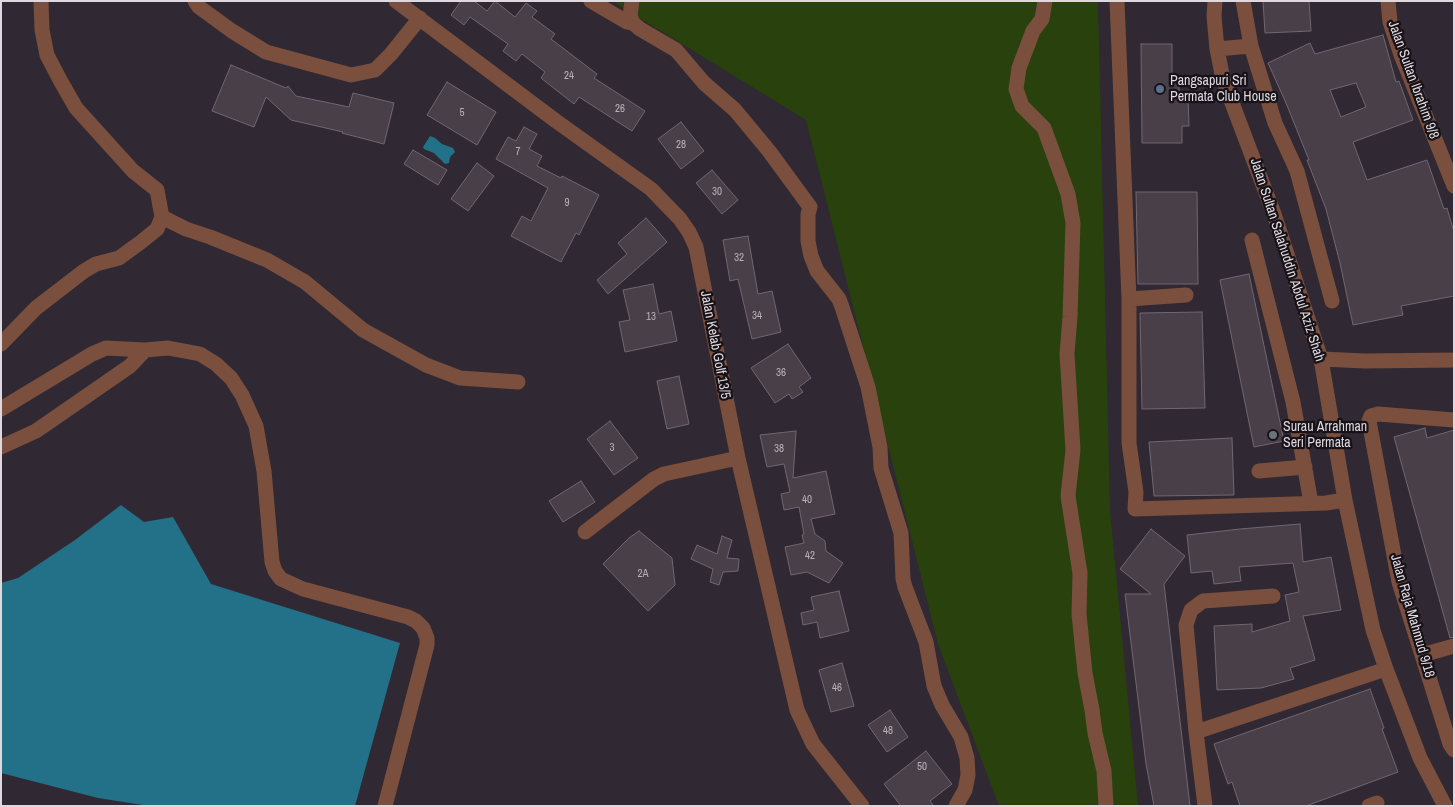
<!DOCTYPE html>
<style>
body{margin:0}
#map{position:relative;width:1455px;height:807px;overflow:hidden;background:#302832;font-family:"Archivo Narrow",sans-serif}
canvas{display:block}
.frame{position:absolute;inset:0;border:2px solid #dfd9df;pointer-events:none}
</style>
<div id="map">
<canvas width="1455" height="807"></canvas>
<div class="frame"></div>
</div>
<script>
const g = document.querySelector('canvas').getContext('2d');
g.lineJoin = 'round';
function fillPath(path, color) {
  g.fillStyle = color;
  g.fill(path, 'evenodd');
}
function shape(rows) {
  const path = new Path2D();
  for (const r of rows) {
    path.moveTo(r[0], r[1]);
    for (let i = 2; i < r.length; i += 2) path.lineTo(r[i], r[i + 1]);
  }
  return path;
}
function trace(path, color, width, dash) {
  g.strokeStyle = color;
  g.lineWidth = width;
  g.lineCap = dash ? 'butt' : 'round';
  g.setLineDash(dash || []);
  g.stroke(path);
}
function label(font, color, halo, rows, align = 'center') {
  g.font = font + ' "Archivo Narrow",sans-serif';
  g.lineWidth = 4.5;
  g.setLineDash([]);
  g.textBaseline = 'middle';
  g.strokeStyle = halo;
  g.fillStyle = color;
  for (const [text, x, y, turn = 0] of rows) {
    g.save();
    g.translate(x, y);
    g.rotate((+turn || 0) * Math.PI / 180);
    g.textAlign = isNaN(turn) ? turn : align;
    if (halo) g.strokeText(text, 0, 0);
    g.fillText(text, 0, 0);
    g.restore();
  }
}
const green = shape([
 [612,1,1098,1,1110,510,1138,806,999,806,938,644,806,120]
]);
const water = shape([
 [430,136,435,138,442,144,453,148,455,152,450,157,449,163,445,164,434,153,424,149,423,147],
 [121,505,144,522,173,517,211,584,400,643,355,806,149,806,98,798,1,773,1,583,18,578,75,540]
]);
const building = shape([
 [461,1,474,1,487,11,495,1,515,17,526,3,537,11,532,17,555,34,551,39,597,74,594,78,645,111,632,131,579,97,574,104,541,78,545,72,522,54,516,61,503,51,508,44,470,17,464,25,451,15,461,1],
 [1263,1,1309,1,1311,31,1265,33,1263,1],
 [1383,35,1396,82,1399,81,1413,120,1353,142,1367,180,1427,160,1444,209,1447,208,1454,232,1454,296,1401,306,1403,315,1353,325,1340,263,1326,209,1307,160,1309,160,1286,103,1268,63,1310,43,1315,54,1383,35],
 [1356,83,1366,107,1341,117,1330,90,1356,83],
 [1141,44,1172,44,1172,82,1179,82,1179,96,1188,96,1189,126,1182,126,1182,143,1142,143,1141,44],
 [231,65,286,88,288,86,296,96,349,107,353,93,394,103,384,144,342,133,343,132,291,120,266,97,254,127,212,111,231,65],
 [447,82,496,112,477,145,427,115,447,82],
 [681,122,704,151,681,169,658,139,681,122],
 [524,127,537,134,529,149,542,156,537,166,561,178,562,176,599,195,579,235,576,233,561,262,511,236,522,216,531,221,548,188,496,159,508,137,516,141,524,127],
 [413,150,447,170,438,185,404,164,413,150],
 [477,163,494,176,468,211,451,199,477,163],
 [712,170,738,200,722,214,696,183,712,170],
 [1136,192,1197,192,1198,284,1138,284,1136,192],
 [646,218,667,242,608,294,597,280,627,254,618,243,646,218],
 [748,236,758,294,772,291,781,332,752,339,738,279,730,281,723,240,748,236],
 [1249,274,1284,441,1254,447,1220,280,1249,274],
 [653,284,659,314,671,311,677,341,625,352,619,322,630,320,623,290,653,284],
 [1202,312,1205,408,1142,409,1140,313,1202,312],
 [788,344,811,378,799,387,803,392,792,399,789,394,775,403,751,368,788,344],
 [679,376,689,424,667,429,657,381,679,376],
 [610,421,638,458,614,475,587,439,610,421],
 [1425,428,1427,438,1454,430,1454,637,1450,638,1394,437,1425,428],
 [796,431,793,478,826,471,835,514,811,519,815,534,825,541,826,551,843,563,829,583,807,572,791,575,785,547,804,543,802,535,804,534,799,507,784,510,781,494,790,492,784,464,767,467,760,435,796,431],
 [1232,438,1234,495,1154,496,1149,442,1232,438],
 [581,481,595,502,563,522,549,501,581,481],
 [1300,524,1303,562,1331,557,1341,610,1303,616,1315,660,1290,668,1294,679,1261,688,1217,690,1214,626,1252,624,1252,632,1290,621,1285,595,1299,592,1293,563,1239,567,1241,581,1214,584,1212,571,1191,573,1187,535,1240,529,1300,524],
 [1151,529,1185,556,1164,584,1190,806,1154,806,1146,764,1125,594,1151,594,1120,569,1151,529],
 [639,531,672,558,675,585,648,611,603,564,629,538,639,531],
 [722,536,732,540,727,558,739,559,738,571,723,572,719,585,710,582,713,569,691,559,697,545,717,554,722,536],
 [839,591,849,631,820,638,817,622,803,625,801,613,814,610,811,597,839,591],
 [842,663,854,706,831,712,819,670,842,663],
 [1370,689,1384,728,1382,729,1398,772,1306,806,1240,806,1232,782,1228,784,1214,744,1370,689],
 [890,710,908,737,887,752,868,725,890,710],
 [926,751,952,784,930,801,934,806,901,806,884,784,926,751]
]);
const minor = shape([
 [41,1,42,30,47,55,60,80,76,108,133,171,157,190,162,217],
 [195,1,199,7,232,31,266,52,351,75,375,70,391,54,420,18],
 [396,1,556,121,651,189,680,219,689,232,696,247,738,458,797,710,813,744,862,806],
 [591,1,627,22,633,23],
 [632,1,630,16,633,23,640,29,676,50,704,83,735,110,769,151,810,207,808,214,808,241,811,256,817,271,839,299,842,307,868,387,880,447,881,468,901,533,903,579,905,587,926,642,934,686,942,705,961,737,967,758,968,775,965,790,956,806],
 [1045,1,1042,19,1033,31,1019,68,1016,89,1022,106,1044,128,1068,194,1073,223,1070,317,1067,354,1073,450,1068,496,1080,573,1079,614,1085,673,1092,710,1095,733,1104,771,1106,806],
 [1117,1,1129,299,1129,443,1136,492,1135,509,1326,503,1345,500],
 [1215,1,1214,16,1217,49,1223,79,1274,214,1321,359,1345,500,1373,630,1386,669,1420,758,1445,806],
 [1243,1,1251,46,1275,123,1297,171,1332,301],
 [1388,1,1390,22,1401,55,1454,186],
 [1217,49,1251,46],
 [1252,240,1293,402,1311,503],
 [1129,299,1186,295],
 [1,344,36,308,84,271,96,264,119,258,141,242,157,229,162,217,186,229,210,237,267,260,305,282,363,330,426,365,460,378,518,382],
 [1321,359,1365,361,1454,360],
 [1,409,92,354,106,348,145,350],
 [1454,420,1378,414,1371,416,1369,421,1399,582,1450,744,1454,750],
 [1,447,36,431,130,366,145,350,168,348,200,354,216,364,231,378,242,395,256,426,264,471,272,562,275,571,281,579,303,589,408,617,416,621,423,628,427,638,427,645,385,806],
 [1259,471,1305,467],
 [585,532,654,479,664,474,738,458],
 [1422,655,1454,646],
 [1196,732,1386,669],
 [1205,806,1196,732,1186,625,1191,610,1203,601,1273,596],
 [1369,806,1377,803]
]);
const markers = [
 [1160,89,5,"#5c6f8a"],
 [1273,435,5,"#6b7280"]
];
const numberNames = [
 ["24",569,76],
 ["26",620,109],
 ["5",462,113],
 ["28",681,145],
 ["7",518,152],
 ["30",717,192],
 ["9",567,203],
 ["32",739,258],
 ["34",757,316],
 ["13",651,317],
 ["36",781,373],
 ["3",612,448],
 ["38",779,449],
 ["40",807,500],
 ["42",810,556],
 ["2A",643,574],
 ["46",837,688],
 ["48",888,731],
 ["50",922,767]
];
const streetNames = [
 ["Jalan Sultan Ibrahim 9/8",1413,80,70],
 ["Jalan Sultan Salahuddin Abdul Aziz Shah",1287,260,72],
 ["Jalan Kelab Golf 13/5",715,345,79],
 ["Jalan Raja Mahmud 9/18",1412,616,74]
];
const poiNames = [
 ["Pangsapuri Sri",1170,81],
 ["Permata Club House",1170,97],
 ["Surau Arrahman",1283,427],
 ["Seri Permata",1283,443]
];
fillPath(green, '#29410d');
fillPath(water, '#227189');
fillPath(building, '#483f49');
trace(building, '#716773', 1);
trace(minor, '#7a4f3d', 15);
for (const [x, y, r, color] of markers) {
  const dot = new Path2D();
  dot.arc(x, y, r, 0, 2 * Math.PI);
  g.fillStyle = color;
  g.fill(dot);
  trace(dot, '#161217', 2);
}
label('11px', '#b9b2ba', null, numberNames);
label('14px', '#dfd9df', '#161217', streetNames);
label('14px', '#dfd9df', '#161217', poiNames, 'left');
</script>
